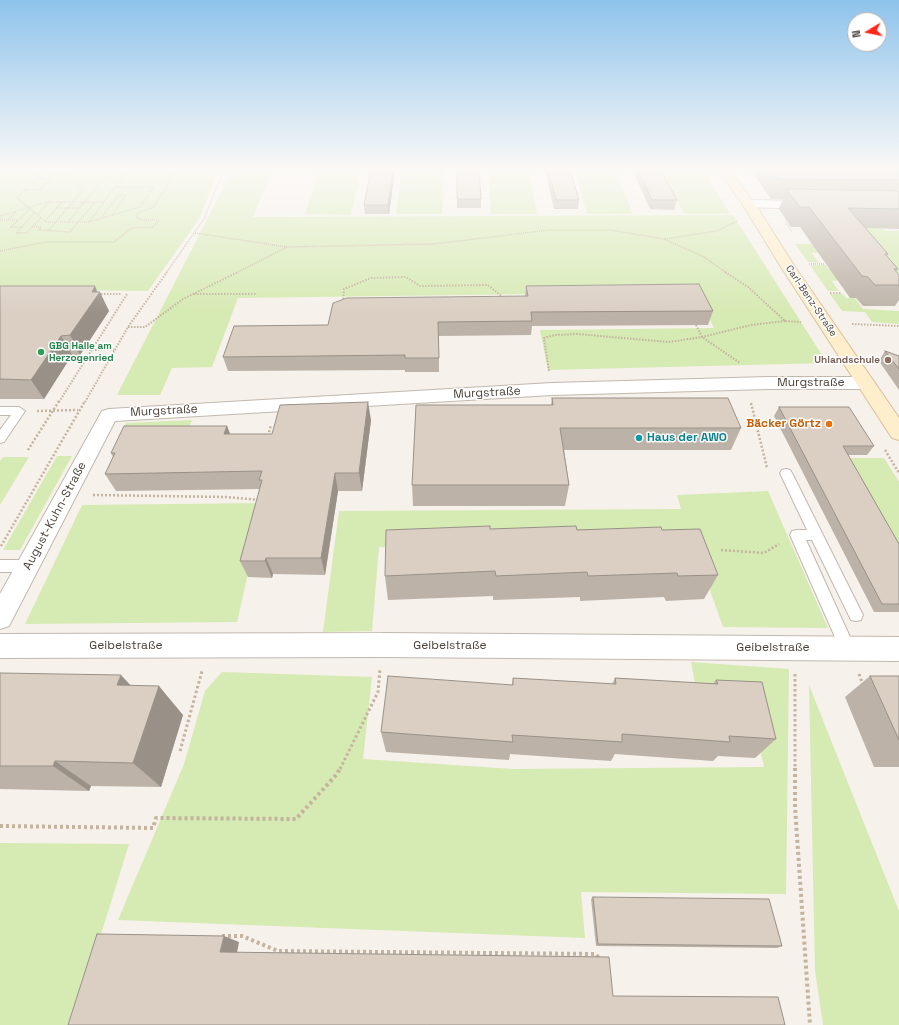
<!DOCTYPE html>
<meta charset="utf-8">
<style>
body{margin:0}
#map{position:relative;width:899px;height:1025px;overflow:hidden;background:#f6f1eb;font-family:"Space Grotesk",sans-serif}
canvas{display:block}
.north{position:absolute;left:847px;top:12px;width:40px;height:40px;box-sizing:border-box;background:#fff;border:1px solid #b7b3af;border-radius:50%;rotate:260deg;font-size:11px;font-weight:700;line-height:16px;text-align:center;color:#4a4138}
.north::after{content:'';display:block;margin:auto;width:14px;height:18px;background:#fe271a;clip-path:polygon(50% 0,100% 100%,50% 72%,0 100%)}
</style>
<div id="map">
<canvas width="899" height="1025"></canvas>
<div class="north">N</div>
</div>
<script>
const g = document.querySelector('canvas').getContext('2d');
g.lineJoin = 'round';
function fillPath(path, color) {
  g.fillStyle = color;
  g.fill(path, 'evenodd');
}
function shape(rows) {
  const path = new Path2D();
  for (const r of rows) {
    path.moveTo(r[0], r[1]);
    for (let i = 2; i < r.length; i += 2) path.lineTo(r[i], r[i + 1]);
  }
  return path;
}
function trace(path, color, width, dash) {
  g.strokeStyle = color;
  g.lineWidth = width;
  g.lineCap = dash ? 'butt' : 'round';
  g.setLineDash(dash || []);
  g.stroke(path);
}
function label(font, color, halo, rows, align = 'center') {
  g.font = font + ' "Space Grotesk",sans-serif';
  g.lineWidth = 3;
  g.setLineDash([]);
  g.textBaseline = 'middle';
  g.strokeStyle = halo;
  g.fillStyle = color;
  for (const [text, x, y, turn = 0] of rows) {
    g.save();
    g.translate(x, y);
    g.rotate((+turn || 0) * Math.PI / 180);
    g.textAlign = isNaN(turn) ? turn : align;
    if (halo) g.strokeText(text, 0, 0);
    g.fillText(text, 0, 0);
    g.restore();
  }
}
const green = shape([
 [0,169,219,169,199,219,148,291,55,290,0,300],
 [233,169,273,169,253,217,733,215,827,363,548,370,540,330,714,328,696,292,238,298,212,367,172,368,160,395,117,395],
 [320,169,361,169,351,215,305,214],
 [402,169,444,169,442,214,396,214],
 [488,169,529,169,537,214,491,214],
 [574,169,615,169,633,214,587,214],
 [661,169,703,169,730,214,684,214],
 [870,217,885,231,899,231,899,299,857,243,859,229],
 [795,244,820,244,827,253,812,253,819,263,808,262],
 [810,265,826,265,828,269,837,269,845,280,832,281,839,291,828,291],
 [830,294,843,294,846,298,855,298,863,309,899,311,899,324,872,322,865,312,842,311],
 [192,420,185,437,119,437,126,423],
 [57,456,72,456,20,550,3,550],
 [3,457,29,457,0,505,0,461],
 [846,458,884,458,899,482,899,551],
 [768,491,828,628,723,627,694,545,379,547,372,631,323,632,339,511,681,509,677,495],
 [264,503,237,622,25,624,82,505],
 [691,662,789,669,786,894,581,892,585,938,118,920,184,764,205,691,222,672,372,677,363,759,513,769,764,767,746,691,696,687],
 [809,685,899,911,899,1025,823,1025,815,970],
 [0,843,129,844,73,1025,0,1025]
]);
const pathFar4 = shape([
 [45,169,17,198,46,222,89,222],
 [127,172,162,172,164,169],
 [0,173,5,169],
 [36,178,51,178],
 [115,187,154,187,140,207,89,222,115,187],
 [116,187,127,172,123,169],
 [24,190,40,190,60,169],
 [56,208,79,208],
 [30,209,11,227,22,227,16,233,26,233,41,218],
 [37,215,49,202],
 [0,216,47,202,103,202],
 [102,217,118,196,126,195,112,215],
 [0,220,17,220],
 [8,220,16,212],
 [45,221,62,202],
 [68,222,105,177,124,177],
 [786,222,792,232],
 [22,227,35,212],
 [32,227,41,227,39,230,70,232,95,202],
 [49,230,84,189,58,171],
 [195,233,287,247],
 [665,239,717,231,737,221],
 [0,251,45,242,114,242,132,228,153,227,159,220,142,220,136,217,139,212,153,208,169,183,174,169],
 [809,264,825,264],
 [166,273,204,219,224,169],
 [236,273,287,247,434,244,549,230,611,230,664,239,704,257,727,273]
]);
const pathFar3 = shape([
 [725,272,748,287,785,321,801,322],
 [830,293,841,293],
 [98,294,122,294],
 [194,294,256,294],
 [343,302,344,289,371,278,406,277,420,286,488,285,505,299],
 [852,324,899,326],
 [696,325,702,337,740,363],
 [128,327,145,327,183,299,238,272],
 [83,350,114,350],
 [549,371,544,338,555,335,577,334,669,342,702,337,751,325,785,321],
 [59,402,127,294],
 [85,402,128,327,167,272]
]);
const pathFar2 = shape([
 [751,403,767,468],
 [37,411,78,410],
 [268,436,271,425],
 [28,450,59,401],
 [885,450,899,473],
 [93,495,226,497,260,500],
 [1,546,85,401],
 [721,550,764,553,779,544]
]);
const pathFar1 = shape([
 [795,674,795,769],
 [859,674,863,685],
 [180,751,202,671],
 [340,769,378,692,380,669]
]);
const path = shape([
 [795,768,795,807,810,1025],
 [0,826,153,828,156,818,296,819,337,774,340,768],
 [222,936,242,936,278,951,596,954,600,960]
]);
const lane = shape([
 [0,407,19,407,25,411,4,442,0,443,0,430,11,415,0,415,0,407],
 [786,469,790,470,792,473,863,615,861,620,856,621,851,620,812,540,806,540,855,648,852,653,847,655,842,653,790,535,792,531,797,530,807,530,780,473,782,470,786,469],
 [0,560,28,560,33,562,35,566,33,570,28,572,0,572,0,560]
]);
const street = shape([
 [749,200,809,201,815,205,809,209,744,207,743,204,749,200],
 [769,377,866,377,872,379,875,383,872,387,866,389,769,389,552,395,115,421,9,626,0,629,0,594,102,411,109,409,552,383,769,377],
 [383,633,899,637,899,661,383,657,0,658,0,634,383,633]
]);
const secondary = shape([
 [717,169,729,169,755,204,795,267,899,418,899,440,892,438,781,267,743,205,717,169]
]);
const wall = shape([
 [395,169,389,214,365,214,364,205],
 [457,169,481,199,481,208,457,208],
 [545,169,570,169,579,200,578,209,554,209],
 [632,169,660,169,677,200,674,210,650,209],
 [750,169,899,169,899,188,897,191,899,191,899,229,866,228,888,254,887,257,898,269,896,272,899,285,899,300,895,306,863,306,856,298,850,298,800,227,791,227,779,209,783,199,771,199],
 [0,286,98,292,109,311,80,355,72,355,44,399,0,399],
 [526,286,713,311,708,325,532,326,531,335,439,336,439,372,405,372,405,370,228,371,223,357,328,325,525,296],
 [885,351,899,356,899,390,879,361],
 [552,398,741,428,731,450,564,450,569,485,565,506,413,506,412,485,551,405],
 [779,407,874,446,867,455,848,455,899,544,899,612,874,612,774,416],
 [371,420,362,491,338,491,325,575,273,574,272,578,248,577,240,561,260,489,116,491,105,474,113,457,111,453,227,426,230,434,272,434],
 [490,529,662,530,718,575,704,599,666,601,664,597,580,601,580,597,493,600,493,596,388,600,385,576],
 [0,673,130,685,183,715,161,787,91,786,89,791,0,789],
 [870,676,899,676,899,767,874,767,845,697],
 [513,678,612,684,615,678,713,684,716,680,776,739,755,758,718,756,713,761,615,754,611,761,510,754,509,760,386,752,381,732,512,685],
 [593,897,782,946,777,948,596,946,591,899]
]);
const shadedWall = shape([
 [393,169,395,169,389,214,388,205],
 [95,286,98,293,100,292,109,311,80,355,70,335,92,292],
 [61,336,72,355,44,399,31,380],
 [368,402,371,420,362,491,359,473],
 [227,426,234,444,224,434],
 [335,473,338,491,325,575,321,558],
 [266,558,273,574,272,578,265,561],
 [121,675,148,704,117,685],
 [159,686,183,715,161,787,133,763],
 [55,761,91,786,89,791,53,766],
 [224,936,239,942,236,958,220,952]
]);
const building = shape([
 [371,169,393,169,388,205,364,205,371,169],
 [457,169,479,169,481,199,457,199,457,169],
 [548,169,570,169,579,200,556,200,548,169],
 [638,169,660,169,677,200,652,200,638,169],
 [771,169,891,169,899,177,899,180,779,179,771,169],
 [786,189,899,191,899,209,848,208,888,254,885,254,898,269,894,269,899,275,899,285,875,285,868,277,862,276,809,207,800,207,786,189],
 [699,284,713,311,531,312,532,321,438,322,439,358,405,358,405,355,223,357,234,326,328,325,333,303,347,298,528,296,526,286,699,284],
 [0,286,95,286,92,292,100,292,70,335,61,336,31,380,0,379,0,286],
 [885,351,899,356,899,369,885,351],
 [552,398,728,398,741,428,560,428,569,485,412,485,416,405,553,405,552,398],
 [368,402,359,473,335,473,321,558,266,558,265,561,240,561,262,480,259,480,262,471,105,474,115,453,111,453,124,426,227,426,224,434,272,434,280,405,368,402],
 [779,407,849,407,874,446,843,446,899,544,899,604,882,604,779,407],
 [490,526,490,529,576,526,577,530,661,527,662,530,700,529,718,575,678,576,677,573,588,576,587,572,496,576,495,571,385,576,386,530,490,526],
 [0,673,121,675,117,685,159,686,133,763,55,761,53,766,0,766,0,673],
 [388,676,513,685,513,678,616,684,615,678,718,684,716,680,762,682,776,739,729,736,730,742,622,734,622,742,512,735,513,742,381,732,388,676],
 [870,676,899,676,899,740,870,676],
 [593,897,769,899,782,946,598,944,593,897],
 [97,934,224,936,220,952,609,957,613,996,778,997,785,1025,68,1025,97,934]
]);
const markers = [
 [41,352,4,"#2e9e5b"],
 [888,360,4,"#8d6e63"],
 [829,424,4,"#e8710a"],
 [639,438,4,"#0f9aa8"]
];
const farStreetnames = [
 ["Carl-Benz-Straße",811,301,56]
];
const farLeisurenames = [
 ["GBG Halle am",49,346],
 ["Herzogenried",49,358]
];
const farEducationnames = [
 ["Uhlandschule",880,360]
];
const streetNames = [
 ["Murgstraße",811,383],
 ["Murgstraße",487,393,-3],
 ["Murgstraße",164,411,-3],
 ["August-Kuhn-Straße",55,516,-62],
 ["Geibelstraße",126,646],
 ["Geibelstraße",450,646],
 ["Geibelstraße",773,648]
];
const foodNames = [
 ["Bäcker Görtz",821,424]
];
const cultureNames = [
 ["Haus der AWO",647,438]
];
fillPath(green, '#d6eab3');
trace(lane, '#c2b8ad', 2);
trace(street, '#c2b8ad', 2);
trace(secondary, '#d6c19a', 2);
trace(pathFar4, '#c4b39e', 1.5, [1, 1]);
trace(pathFar3, '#c4b39e', 2, [1.5, 1.5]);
trace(pathFar2, '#c4b39e', 2.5, [2, 2]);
trace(pathFar1, '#c4b39e', 3, [2.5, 2.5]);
trace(path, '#c4b39e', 4, [3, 3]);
fillPath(lane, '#fff');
fillPath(street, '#fff');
fillPath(secondary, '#ffeecb');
fillPath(wall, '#bcb2a8');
fillPath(shadedWall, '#999188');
fillPath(building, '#dbcfc3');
trace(building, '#999188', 1);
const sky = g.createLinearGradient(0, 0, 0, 313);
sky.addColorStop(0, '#8ec3ec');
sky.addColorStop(0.54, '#fbf9f6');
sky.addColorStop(1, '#fbf9f600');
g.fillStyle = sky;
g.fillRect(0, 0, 899, 313);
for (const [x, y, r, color] of markers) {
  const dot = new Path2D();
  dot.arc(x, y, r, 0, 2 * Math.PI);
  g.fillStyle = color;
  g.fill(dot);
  trace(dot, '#fff', 1.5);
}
label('10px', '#4a4138', '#fff', farStreetnames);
label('bold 10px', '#27864d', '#fff', farLeisurenames, 'left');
label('bold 10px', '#785e54', '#fff', farEducationnames, 'right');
label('12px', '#4a4138', '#fff', streetNames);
label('bold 12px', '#c56008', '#fff', foodNames, 'right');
label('bold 12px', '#0d838f', '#fff', cultureNames, 'left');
</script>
